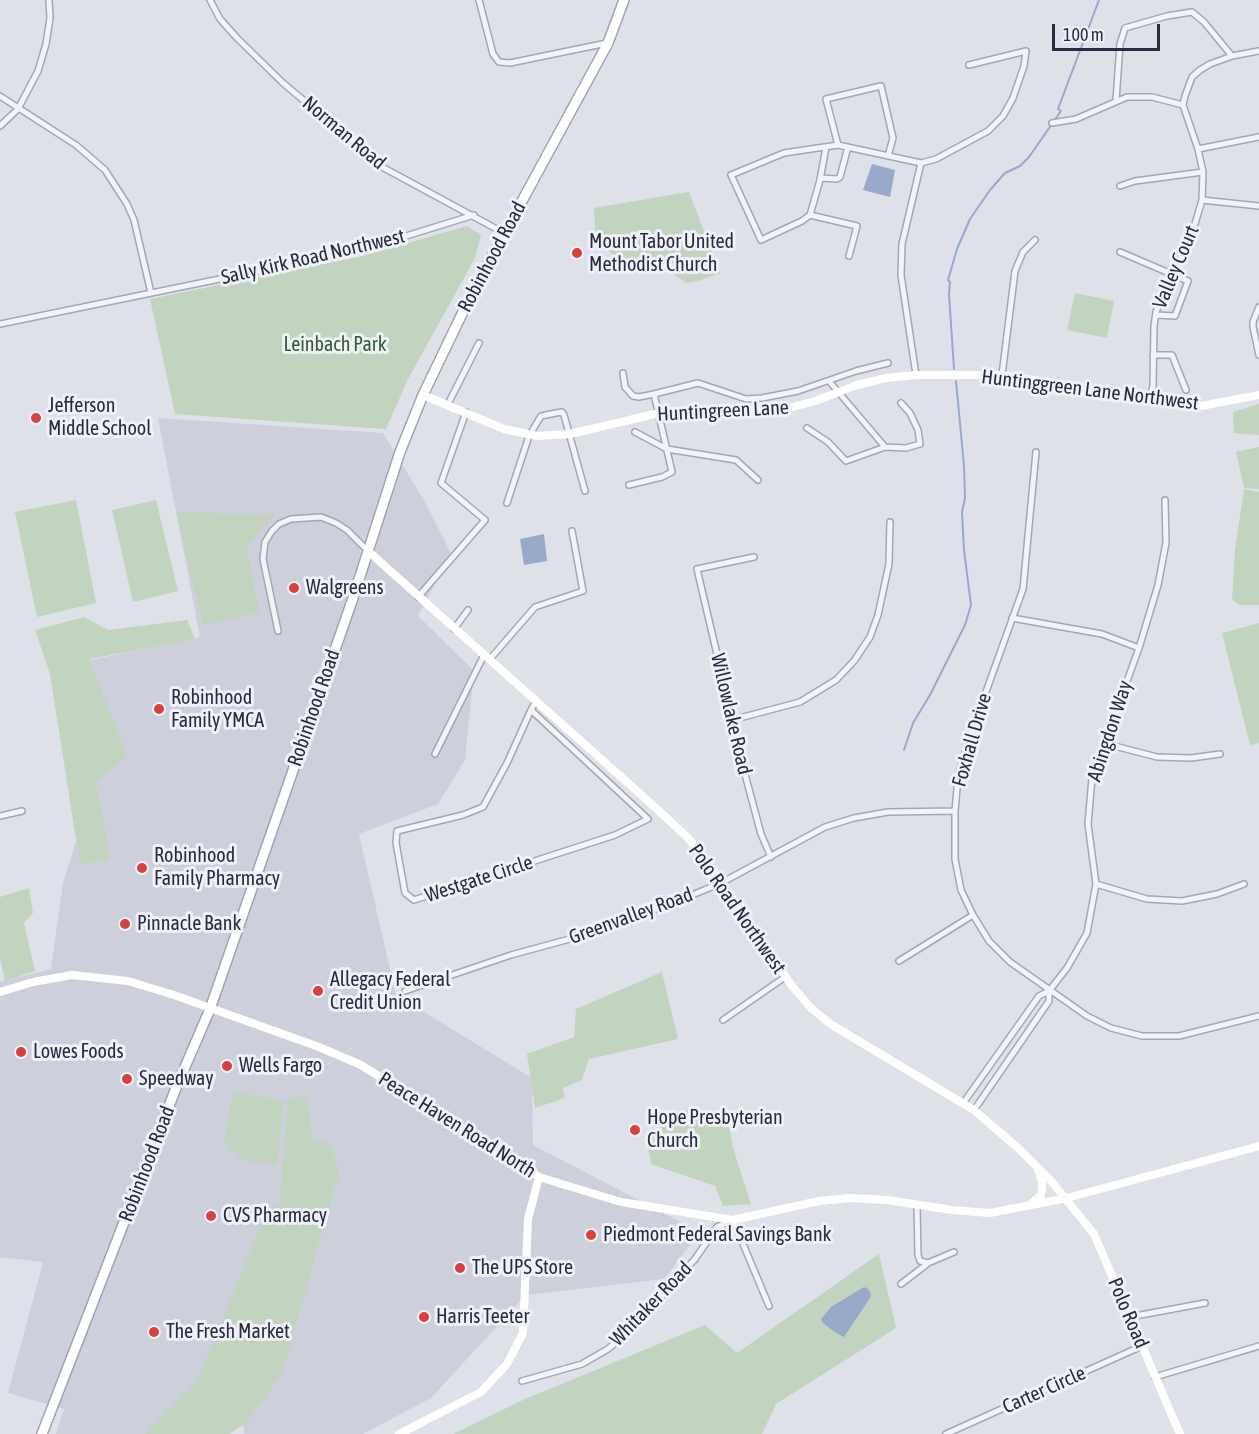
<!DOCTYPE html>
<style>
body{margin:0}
#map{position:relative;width:1259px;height:1434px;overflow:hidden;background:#dfe1e9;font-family:"Asap Condensed",sans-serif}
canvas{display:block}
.scale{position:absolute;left:1052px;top:24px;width:108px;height:27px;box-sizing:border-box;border:3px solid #272c40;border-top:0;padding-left:8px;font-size:18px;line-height:21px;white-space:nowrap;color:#272c40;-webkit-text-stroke:4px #eff1f6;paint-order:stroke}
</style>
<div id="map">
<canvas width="1259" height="1434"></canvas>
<div class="scale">100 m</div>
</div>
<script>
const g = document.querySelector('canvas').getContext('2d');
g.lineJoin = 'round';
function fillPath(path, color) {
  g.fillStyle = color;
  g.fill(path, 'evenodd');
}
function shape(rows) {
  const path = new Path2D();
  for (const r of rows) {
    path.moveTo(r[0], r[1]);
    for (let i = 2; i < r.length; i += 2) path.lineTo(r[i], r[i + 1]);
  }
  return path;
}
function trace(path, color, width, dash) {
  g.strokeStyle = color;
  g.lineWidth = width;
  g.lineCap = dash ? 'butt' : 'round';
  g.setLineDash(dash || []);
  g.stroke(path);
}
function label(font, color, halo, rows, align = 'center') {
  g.font = font + ' "Asap Condensed",sans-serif';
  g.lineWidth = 6;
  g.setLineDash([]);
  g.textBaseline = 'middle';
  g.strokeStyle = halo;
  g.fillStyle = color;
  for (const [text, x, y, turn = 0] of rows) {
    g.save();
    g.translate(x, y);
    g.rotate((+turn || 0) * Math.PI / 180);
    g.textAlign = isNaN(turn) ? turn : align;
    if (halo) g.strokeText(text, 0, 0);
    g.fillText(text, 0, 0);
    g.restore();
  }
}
const built = shape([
 [158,418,383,433,425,502,451,553,418,616,474,671,465,760,438,804,359,834,396,995,532,1078,533,1145,700,1232,664,1279,526,1295,431,1398,363,1434,244,1434,243,1425,219,1406,156,1434,56,1434,64,1409,8,1393,43,1262,0,1257,0,982,51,969,63,883,107,740,90,660,200,637]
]);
const green = shape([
 [689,192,720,273,701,280,686,283,674,274,673,263,641,268,639,263,620,263,605,247,596,247,594,208],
 [467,226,481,235,475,258,408,379,386,429,175,414,150,299,363,256],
 [1075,293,1114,301,1107,338,1067,330],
 [1259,404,1259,435,1234,433,1233,412],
 [1259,447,1259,489,1244,488,1236,452],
 [1244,489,1259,492,1259,605,1239,605,1232,599,1235,550],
 [76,500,96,603,37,617,15,512],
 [156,500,178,591,133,602,112,510],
 [176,512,274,515,247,548,259,612,203,625],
 [84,617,108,630,187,620,195,639,89,659,127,755,96,783,108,844,108,859,80,865,50,674,35,630],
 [1259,623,1259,743,1250,745,1222,633],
 [29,888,33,913,24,923,35,971,5,981,0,958,0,897],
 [662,972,678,1039,589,1059,582,1080,563,1088,565,1098,535,1108,527,1054,574,1037,576,1009],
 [234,1092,284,1101,277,1165,243,1160,224,1141],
 [306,1094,313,1139,332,1145,339,1173,282,1373,248,1421,230,1434,145,1434,197,1382,268,1208,279,1206,288,1099],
 [694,1109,697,1115,726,1109,733,1148,751,1204,723,1206,715,1186,651,1164,646,1134,662,1129,659,1115],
 [879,1254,896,1328,776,1404,762,1434,453,1434,525,1399,705,1325,737,1353]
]);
const water = shape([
 [872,164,895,170,890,197,863,190],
 [544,534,547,561,524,565,520,539],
 [864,1287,868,1289,871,1294,870,1298,844,1337,833,1331,822,1322,821,1319,831,1307]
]);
const stream = shape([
 [954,369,949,294,950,282,948,280,957,249,970,219,990,190,1005,173,1020,166,1029,157,1061,111,1058,109,1099,0],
 [904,750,913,723,930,695,965,625,971,605,964,550,962,512,965,498,964,466,956,381]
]);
const street = shape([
 [210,0,220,19,237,38,283,83,384,168,504,233],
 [479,0,493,54,499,62,510,63,607,43],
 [0,96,76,145,105,170,127,204,134,220,151,293],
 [1116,101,1120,44,1125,28,1167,16,1192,12,1204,22,1232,56],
 [1052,123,1076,119,1127,97,1152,97,1183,105],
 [0,126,18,109,38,71,46,44,50,18,49,0],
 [838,145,826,99,881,86,893,138,888,156],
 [1198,149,1259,137],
 [820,178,837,179,840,177,848,147],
 [1120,186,1135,181,1203,172],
 [1202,200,1259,206],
 [810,215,820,180,826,147],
 [1120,252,1188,281,1175,316,1156,315],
 [849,256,857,226,810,215,802,221,761,240,731,175,784,153,838,145,921,163,936,159,988,131,1003,116,1013,98,1024,66,1026,51,969,65],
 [1259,307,1253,322,1253,327,1259,355],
 [0,324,361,250,474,215],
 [1153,355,1172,355,1186,390],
 [623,373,625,387,633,396,639,397,654,394,698,383,746,399,762,398,798,391,856,371,888,363],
 [916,375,901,275,902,244,921,163],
 [1002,375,1015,271,1023,252,1035,240],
 [829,381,885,447,906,448,920,444,918,430,910,413,901,403],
 [1150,397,1153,386,1154,326,1156,312,1171,274,1190,241,1202,200,1203,172,1198,149,1183,105,1185,96,1192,77,1200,70,1210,64,1232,56,1259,51],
 [448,404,479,343],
 [807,428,828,442,846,461,885,447],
 [635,432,667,449,736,460,758,480],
 [1036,452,1023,589,969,739,958,777,955,811,955,859,961,890,973,915,989,941,1010,962,1087,1016,1111,1028,1142,1036,1179,1036,1259,1016],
 [629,485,662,477,672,472,654,394],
 [507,503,529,436,541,416,556,413,562,412,564,415,585,491],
 [754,557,697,569,746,778,761,834,771,857],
 [418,597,485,520,441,483,466,412],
 [1012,618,1102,634,1139,648],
 [454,629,468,610],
 [278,631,263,559,265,542,272,531,279,524,291,519,321,517,336,523,347,530,368,551],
 [490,659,535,607,583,591,572,531],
 [531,710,648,819,615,835,414,900,405,893,396,843,397,831,463,815,483,807,507,763,531,710,536,701],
 [732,720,800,702,836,680,854,661,870,637,878,615,889,564,890,522],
 [1103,743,1157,757,1191,758,1220,754],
 [435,754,484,655],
 [0,816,22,811],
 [1096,884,1147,899,1182,901,1217,894,1244,884],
 [899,961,973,915],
 [405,991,511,955,588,934,680,900,721,883,825,827,854,818,888,812,955,811],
 [723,1020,785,977],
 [964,1102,1039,996,1049,991,1067,968,1087,933,1096,884,1088,824,1092,778,1139,648,1158,585,1166,543,1165,500],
 [974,1110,1049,1001,1049,991],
 [917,1205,918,1255,920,1261,928,1263,954,1252],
 [901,1284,927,1264],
 [1130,1317,1205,1303],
 [1155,1377,1259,1346],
 [522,1381,582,1364,608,1349,633,1328,695,1259,717,1227,733,1220,769,1306],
 [946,1434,1142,1346]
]);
const secondary = shape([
 [423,395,504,429,537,436,570,434,659,413,696,409,749,413,779,411,818,400,857,385,886,378,916,375,1002,375,1201,406,1259,395],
 [368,551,657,809,688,838,709,864,792,986,812,1009,832,1025,974,1110,1019,1149,1052,1182,1094,1234,1180,1434],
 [0,992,33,982,72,975,128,981,174,995,319,1047,361,1065,539,1177,621,1202,733,1220,819,1201,851,1198,887,1200,952,1210,990,1213,1067,1198,1259,1146],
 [1030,1205,1041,1195,1042,1189,1042,1182,1038,1170],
 [399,1434,481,1392,507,1364,523,1333,528,1219,539,1177]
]);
const primary = shape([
 [42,1434,176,1088,210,1009,353,598,400,452,423,395,472,293,608,43,624,0]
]);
const markers = [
 [577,253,6,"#d24340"],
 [36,418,6,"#d24340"],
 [294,588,6,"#d24340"],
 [159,709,6,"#d24340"],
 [142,868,6,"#d24340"],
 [125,924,6,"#d24340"],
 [318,991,6,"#d24340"],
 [21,1052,6,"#d24340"],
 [227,1066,6,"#d24340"],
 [127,1079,6,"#d24340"],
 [635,1130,6,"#d24340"],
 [211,1216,6,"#d24340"],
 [591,1235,6,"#d24340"],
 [460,1268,6,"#d24340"],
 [424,1317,6,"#d24340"],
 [154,1332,6,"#d24340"]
];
const streetNames = [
 ["Norman Road",344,133,40],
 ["Sally Kirk Road Northwest",313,257,-13],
 ["Robinhood Road",492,257,-62],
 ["Valley Court",1176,267,-67],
 ["Huntinggreen Lane Northwest",1090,390,7],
 ["Huntingreen Lane",723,411,-3],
 ["Robinhood Road",314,708,-71],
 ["Willowlake Road",731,714,77],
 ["Abingdon Way",1110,731,-72],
 ["Foxhall Drive",972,740,-74],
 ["Westgate Circle",479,879,-18],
 ["Polo Road Northwest",737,909,55],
 ["Greenvalley Road",631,916,-20],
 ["Peace Haven Road North",457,1125,32],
 ["Robinhood Road",147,1164,-69],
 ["Whitaker Road",651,1304,-46],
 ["Polo Road",1128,1313,67],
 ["Carter Circle",1044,1390,-24]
];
const poiNames = [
 ["Mount Tabor United",589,242],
 ["Methodist Church",589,265],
 ["Jefferson",48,406],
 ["Middle School",48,429],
 ["Walgreens",306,588],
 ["Robinhood",171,698],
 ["Family YMCA",171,721],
 ["Robinhood",154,856],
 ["Family Pharmacy",154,879],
 ["Pinnacle Bank",137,924],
 ["Allegacy Federal",330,980],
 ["Credit Union",330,1003],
 ["Lowes Foods",33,1052],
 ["Wells Fargo",239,1066],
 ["Speedway",139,1079],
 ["Hope Presbyterian",647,1118],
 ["Church",647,1141],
 ["CVS Pharmacy",223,1216],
 ["Piedmont Federal Savings Bank",603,1235],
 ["The UPS Store",472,1268],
 ["Harris Teeter",436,1317],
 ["The Fresh Market",166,1332]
];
const parkNames = [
 ["Leinbach Park",335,345]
];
fillPath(built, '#cdd0db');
fillPath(green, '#c2d3c0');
fillPath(water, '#99a9ca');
trace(stream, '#99a9ca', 2);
trace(street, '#a4a7b3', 8);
trace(primary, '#9ea3b5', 12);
trace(street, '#f2f3f7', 5);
trace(secondary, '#fff', 8);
trace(primary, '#fff', 9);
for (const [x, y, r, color] of markers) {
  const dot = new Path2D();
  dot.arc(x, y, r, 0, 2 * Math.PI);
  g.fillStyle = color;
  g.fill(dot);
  trace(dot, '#eff1f6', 2);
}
label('20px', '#272c40', '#eff1f6', streetNames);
label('20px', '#272c40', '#eff1f6', poiNames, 'left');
label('20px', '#355c34', '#eff1f6', parkNames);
</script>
